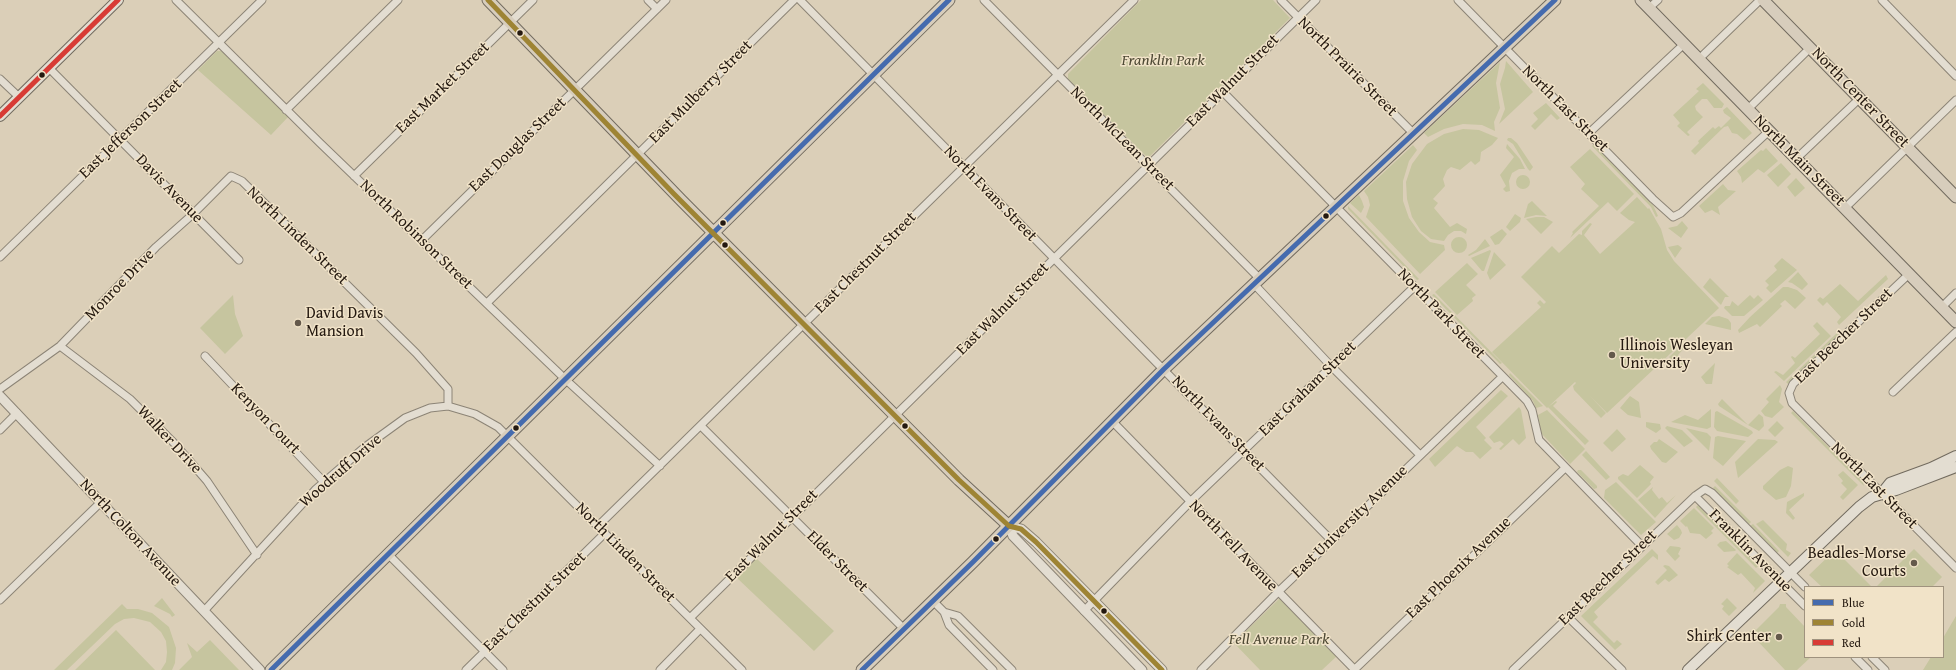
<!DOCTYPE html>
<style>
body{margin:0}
#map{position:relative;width:1956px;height:670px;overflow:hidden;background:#dbcfb8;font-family:"Gentium Book Plus",serif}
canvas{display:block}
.legend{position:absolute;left:1804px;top:586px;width:140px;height:72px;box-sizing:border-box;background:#f1e3c8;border:1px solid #9f927e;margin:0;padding:5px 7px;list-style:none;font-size:12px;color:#241910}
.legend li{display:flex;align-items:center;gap:8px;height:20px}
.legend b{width:20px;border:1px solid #9f927e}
</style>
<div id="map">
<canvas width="1956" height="670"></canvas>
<ul class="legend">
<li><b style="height:5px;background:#456bae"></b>Blue</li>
<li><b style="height:5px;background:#9e8434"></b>Gold</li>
<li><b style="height:5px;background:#d83b35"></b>Red</li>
</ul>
</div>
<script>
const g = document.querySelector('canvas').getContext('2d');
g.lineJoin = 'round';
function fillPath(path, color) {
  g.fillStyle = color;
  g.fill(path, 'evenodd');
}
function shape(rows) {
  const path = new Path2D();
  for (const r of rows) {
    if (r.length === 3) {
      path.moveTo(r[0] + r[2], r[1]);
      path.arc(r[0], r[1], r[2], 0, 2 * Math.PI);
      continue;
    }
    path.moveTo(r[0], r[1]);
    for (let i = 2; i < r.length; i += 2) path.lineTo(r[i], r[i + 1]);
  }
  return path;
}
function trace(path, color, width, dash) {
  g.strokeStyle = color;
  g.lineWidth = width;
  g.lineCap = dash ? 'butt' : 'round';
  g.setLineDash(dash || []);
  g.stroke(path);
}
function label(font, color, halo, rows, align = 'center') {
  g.font = font + ' "Gentium Book Plus",serif';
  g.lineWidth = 3;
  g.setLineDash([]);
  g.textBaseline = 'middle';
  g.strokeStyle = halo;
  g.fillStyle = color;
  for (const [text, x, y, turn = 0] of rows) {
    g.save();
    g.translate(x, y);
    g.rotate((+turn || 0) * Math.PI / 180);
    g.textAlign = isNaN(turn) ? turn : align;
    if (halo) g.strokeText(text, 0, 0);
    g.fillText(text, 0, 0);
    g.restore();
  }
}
const green = shape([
 [1141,0,1273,0,1290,18,1148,158,1068,79,1068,74],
 [217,51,222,51,289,116,271,135,198,70],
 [1506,61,1533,92,1499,124,1505,109,1500,84,1505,68],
 [1500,62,1496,83,1500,108,1494,122,1495,131,1482,125,1463,124,1444,129,1428,137,1424,133],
 [1703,83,1724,104,1722,108,1714,108,1707,99,1702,99,1695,106,1696,110,1703,117,1687,132,1690,135,1688,136,1677,126,1680,123,1673,115,1699,91,1696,89],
 [1546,103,1560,118,1557,120,1551,114,1535,130,1531,126,1538,119,1533,113],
 [1727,107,1752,133,1744,140,1737,134,1732,133,1728,126,1724,127,1695,155,1691,151,1699,143,1698,141,1713,127,1715,129,1719,126,1721,128,1731,118,1724,113,1723,110],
 [1463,129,1479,130,1498,138,1492,145,1481,152,1480,161,1475,165,1471,161,1460,170,1451,167,1447,170,1443,179,1445,186,1433,199,1438,203,1434,208,1450,227,1457,223,1467,229,1466,234,1461,231,1454,231,1448,235,1444,241,1431,239,1421,231,1412,217,1407,199,1406,182,1412,164,1427,144,1444,134],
 [1508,138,1511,138,1517,143,1533,167,1530,171,1528,169,1513,144,1507,140],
 [1507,144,1520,159,1525,169,1519,169,1512,173,1509,181,1510,191,1506,192,1503,189,1506,186,1500,175,1514,157,1506,148],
 [1594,144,1653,205,1658,216,1656,217,1651,207,1592,146],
 [1413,145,1417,150,1409,161,1403,181,1403,201,1409,218,1419,232,1430,242,1444,245,1445,250,1420,274,1366,217,1370,205,1368,197,1364,191],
 [1766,148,1778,161,1764,173,1758,169,1742,183,1741,177,1737,171,1761,150,1763,151],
 [1590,149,1634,194,1617,211,1608,202,1570,238,1573,233,1572,232,1599,206,1581,189,1585,184,1570,167],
 [1781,163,1791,174,1778,187,1767,175],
 [1523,182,7],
 [1796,178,1805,188,1795,197,1787,187],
 [1723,184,1728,190,1736,191,1718,207,1720,215,1712,210,1705,213,1699,206],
 [1359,195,1362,201,1364,207,1361,213,1350,203],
 [1637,197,1648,209,1649,208,1661,229,1667,250,1674,261,1719,308,1607,413,1590,396,1606,413,1601,418,1574,390,1573,386,1576,383,1575,382,1547,408,1492,352,1541,307,1537,303,1540,300,1544,304,1546,302,1521,277,1552,246,1559,253,1579,234,1582,235,1582,231,1590,223,1592,224,1584,235,1600,254,1635,222,1629,220,1620,213],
 [1532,201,1547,216,1536,215,1524,218,1528,204],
 [1348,206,1419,279,1417,280,1348,209],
 [1515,214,1521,218,1520,222,1510,231,1506,227],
 [1536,217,1544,217,1553,222,1541,234,1526,219],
 [1682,221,1688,228,1681,238,1668,228,1677,226],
 [1502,229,1507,234,1499,244,1495,245,1490,237],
 [1459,245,8],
 [1485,239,1490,246,1469,256,1468,255,1476,250],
 [1678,245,1682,248,1675,258,1668,247],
 [1490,250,1491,251,1484,271,1482,271,1471,258],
 [1494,252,1506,265,1490,280,1487,273],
 [1782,258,1797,270,1771,293,1766,288,1769,285,1765,281,1777,270,1774,266],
 [1467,263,1478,274,1466,285,1476,295,1472,298,1473,301,1457,315,1435,292],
 [1798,272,1808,284,1802,290,1792,283,1788,282],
 [1886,275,1888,279,1839,325,1837,322,1841,317,1827,302,1823,306,1817,300,1820,297,1823,299,1840,284,1858,301],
 [1710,278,1729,297,1725,297,1721,305,1703,287],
 [1783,287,1788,287,1797,290,1806,298,1795,309,1785,300,1780,304,1782,306,1760,327,1757,324,1739,333,1738,330,1750,317],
 [1434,294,1502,363,1500,364,1432,295],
 [233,295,235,314,243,336,225,354,200,328],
 [1750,295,1754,299,1758,295,1763,300,1744,316,1732,316,1724,308,1725,306,1730,306,1732,301,1738,306],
 [1719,316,1728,319,1731,323,1731,330,1705,324,1712,317],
 [1817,322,1831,336,1784,381,1774,372,1776,371,1783,375,1795,363,1791,357,1792,356,1795,358,1820,334,1813,326],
 [1837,333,1838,335,1788,384,1786,382],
 [1681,346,1686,346,1678,355,1685,362,1683,366,1679,367,1669,357],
 [1715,363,1712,384,1706,384,1701,377],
 [1510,373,1543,406,1536,408,1533,401,1509,375],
 [1780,385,1782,389,1779,402,1784,407,1772,418,1765,416,1761,411,1769,402,1766,399],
 [1501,390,1508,396,1476,427,1486,438,1484,440,1492,448,1480,459,1473,452,1466,452,1457,446,1435,467,1429,459],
 [1630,396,1639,402,1641,418,1628,415,1620,408],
 [1722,399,1748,425,1719,406,1718,404],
 [1556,401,1557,402,1553,406,1589,441,1585,445,1548,407],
 [1519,407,1521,410,1526,438,1519,445,1513,439,1501,450,1499,449,1504,444,1500,441,1494,443,1489,437],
 [1711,409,1711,427,1707,429,1671,422,1685,415,1698,420],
 [1547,410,1585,449,1570,464,1541,433,1538,415],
 [1717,411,1752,431,1753,433,1748,437,1717,431,1714,427,1715,412],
 [1793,411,1863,482,1864,486,1791,413],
 [1759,414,1763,417,1764,426,1759,431,1748,425],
 [1777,421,1784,428,1775,437,1768,430],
 [1646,422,1660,424,1661,429,1656,433,1646,427],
 [1667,426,1682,430,1693,441,1684,447,1665,428],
 [1686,428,1707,433,1711,437,1709,451],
 [1617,429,1626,439,1612,452,1603,443],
 [1718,436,1746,441,1723,466,1713,458,1715,437],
 [1659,439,1678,452,1666,463,1662,462,1651,449,1650,446,1654,442,1657,442],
 [1758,439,1775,440,1778,442,1738,478,1735,462],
 [1586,451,1610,477,1606,480,1582,455],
 [1640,465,1654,477,1650,482,1651,484,1637,498,1618,479,1618,477,1623,474,1628,476],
 [1788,466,1793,468,1791,486,1786,497,1776,500,1763,489,1763,486,1780,470],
 [1578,470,1581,470,1597,486,1597,488,1594,489,1577,472],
 [1843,471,1858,485,1843,500,1840,497,1847,489,1841,483,1843,481,1838,475],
 [1717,478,1739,501,1736,504,1714,481],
 [1616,482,1656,522,1641,535,1604,498,1605,490],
 [1715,486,1751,522,1748,525,1713,488],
 [1653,487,1652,490,1659,499,1662,497,1667,503,1676,495,1655,518,1638,500],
 [1804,493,1804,496,1789,510,1795,518,1793,520,1786,513,1787,502],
 [1698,505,1759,565,1756,568,1696,507],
 [1694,508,1714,528,1711,531,1713,533,1706,539,1700,534,1690,533,1687,526,1686,527,1680,521],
 [1763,520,1787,544,1786,550,1791,553,1788,557,1756,524],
 [1753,524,1779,551,1777,553,1750,526],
 [1677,525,1681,530,1682,533,1679,538,1674,540,1667,534],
 [1726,541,1736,550,1735,551,1724,552,1717,545,1720,542],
 [1670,546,1679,547,1681,548,1678,554,1680,556,1675,561,1666,551],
 [1652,549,1658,555,1658,560,1653,556,1594,612,1598,617,1593,622,1614,643,1617,640,1622,644,1615,650,1581,616],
 [1914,549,1942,577,1932,587,1876,587],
 [1835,550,1872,587,1822,587,1809,575],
 [1737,553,1765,581,1753,593,1755,588,1741,573,1738,575,1727,567,1729,566,1727,564],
 [756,558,834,631,814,651,737,578],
 [1665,565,1669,566,1678,575,1669,582,1665,579,1658,585,1655,582,1667,570,1663,566],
 [162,598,175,615,172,617,170,614,154,606],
 [1280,598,1337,656,1322,670,1260,670,1234,643],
 [1727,598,1737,608,1729,616,1722,609,1724,606,1721,604],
 [122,604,127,609,138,609,152,613,169,627,176,648,175,663,172,670,161,670,166,662,167,652,166,641,161,632,150,622,134,618,124,619,115,624,67,670,54,670],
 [1780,604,1786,604,1786,607,1805,627,1805,657,1811,657,1797,670,1785,670,1749,632,1754,628,1756,630,1779,607],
 [1956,616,1956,670,1923,670,1931,657,1943,657,1943,638],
 [116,630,155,670,75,670],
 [210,640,239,670,179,670,192,657,187,643,197,652]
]);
const minor = shape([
 [176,0,320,143,565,379,660,466],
 [648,0,657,9],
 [800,0,1332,541],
 [984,0,1259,278],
 [1281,0,1413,133],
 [1458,0,1653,199,1673,217,1681,213,1769,131],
 [1882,0,1956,76],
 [1649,8,1658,0],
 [1699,59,1760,0],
 [49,68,239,260],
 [0,79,19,97],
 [1223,92,1527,401,1532,410,1539,440,1642,546],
 [1748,109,1810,48],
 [286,110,398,0],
 [1589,133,1684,44],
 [1796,159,1860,98],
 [354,176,533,0],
 [1845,208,1956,100],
 [422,240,666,0],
 [0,257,262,0],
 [1909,274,1793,384,1789,393,1792,403,1956,568],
 [1253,283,1331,366,1420,455],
 [487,303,794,0],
 [1942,307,1956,293],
 [60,346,130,399,174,443,207,481,257,555],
 [205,356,324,482],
 [0,389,60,346,156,247,193,214,231,176,242,181,416,353,448,389,448,406],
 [1893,392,1956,332],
 [1112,421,1355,670],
 [701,426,904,629],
 [0,430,17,413],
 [1695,496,1805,606],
 [598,526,1134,0],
 [388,554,503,670],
 [0,600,101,502],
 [933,601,944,612,949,625,993,670],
 [204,611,315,490,365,447,405,418,430,408,448,406,475,414,498,427,742,670],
 [1084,611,1190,502,1414,287],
 [944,612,958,616,1012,670],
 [1568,617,1622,670],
 [690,618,1316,0],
 [1855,657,1868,670],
 [1872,657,1885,670],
 [466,670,605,533],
 [660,670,700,629],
 [1201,670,1278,592,1502,377],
 [1354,670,1565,468],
 [1513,670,1695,496,1705,489,1712,493,1805,587]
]);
const tertiary = shape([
 [0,396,260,670],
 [1009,526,1021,529,1036,542,1162,670],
 [1009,526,1013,536,1142,670]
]);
const secondary = shape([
 [0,116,118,0],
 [1882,493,1890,483,1931,468,1956,456],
 [1688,670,1859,507,1872,497,1896,490,1956,467]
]);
const primary = shape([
 [488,0,681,200,959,480,1009,526],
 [1641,0,1956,322],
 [1763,0,1956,197],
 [271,670,949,0],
 [862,670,973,562,1164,369,1555,0]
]);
const bus1 = shape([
 [271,670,949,0],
 [862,670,973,562,1164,369,1555,0]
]);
const bus2 = shape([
 [488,0,674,194,959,480,1009,526,1021,529,1036,542,1162,670]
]);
const bus3 = shape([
 [0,116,118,0]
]);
const markers = [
 [520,33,3.5,"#241910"],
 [42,75,3.5,"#241910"],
 [1326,216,3.5,"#241910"],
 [723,223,3.5,"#241910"],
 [725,245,3.5,"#241910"],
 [298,323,4,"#64594b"],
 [1612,355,4,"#64594b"],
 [905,426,3.5,"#241910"],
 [516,428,3.5,"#241910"],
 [996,539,3.5,"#241910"],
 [1914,563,4,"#64594b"],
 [1104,611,3.5,"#241910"],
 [1779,637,4,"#64594b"]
];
const parkNames = [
 ["Franklin Park",1163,61],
 ["Fell Avenue Park",1279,640]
];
const streetNames = [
 ["North Prairie Street",1347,67,45],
 ["East Walnut Street",1233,81,-45],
 ["East Market Street",443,88,-44],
 ["East Mulberry Street",701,92,-45],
 ["North Center Street",1860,98,46],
 ["North East Street",1565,109,45],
 ["East Jefferson Street",131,129,-44],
 ["North McLean Street",1122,139,45],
 ["East Douglas Street",518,145,-44],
 ["North Main Street",1799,161,45],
 ["Davis Avenue",169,189,46],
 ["North Evans Street",990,194,46],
 ["North Robinson Street",416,235,44],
 ["North Linden Street",297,236,44],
 ["East Chestnut Street",866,263,-45],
 ["Monroe Drive",120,285,-46],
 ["East Walnut Street",1003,309,-45],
 ["North Park Street",1441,314,46],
 ["East Beecher Street",1844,336,-44],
 ["East Graham Street",1308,389,-44],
 ["Kenyon Court",265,419,46],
 ["North Evans Street",1218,424,46],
 ["Walker Drive",169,440,47],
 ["Woodruff Drive",341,471,-41],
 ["North East Street",1874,486,45],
 ["East University Avenue",1350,522,-44],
 ["North Colton Avenue",130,533,47],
 ["East Walnut Street",772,536,-45],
 ["North Fell Avenue",1233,546,46],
 ["Franklin Avenue",1750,551,45],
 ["North Linden Street",625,553,45],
 ["Elder Street",837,562,45],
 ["East Phoenix Avenue",1459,568,-44],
 ["East Beecher Street",1608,578,-44],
 ["East Chestnut Street",535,602,-44]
];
const poiNames = [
 ["David Davis",306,314],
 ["Mansion",306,332],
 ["Illinois Wesleyan",1620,346],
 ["University",1620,364],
 ["Beadles-Morse",1906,554,"right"],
 ["Courts",1906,572,"right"],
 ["Shirk Center",1771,637,"right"]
];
fillPath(green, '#c6c59f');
trace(minor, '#8c8476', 9);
trace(tertiary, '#8c8476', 11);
trace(secondary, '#726b5f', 12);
trace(primary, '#726b5f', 13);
trace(minor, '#e3ddd1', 7);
trace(tertiary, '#e3ddd1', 9);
trace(secondary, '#e3ddd1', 10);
trace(primary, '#d7cdbc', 11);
trace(bus1, '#456bae', 5);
trace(bus2, '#9e8434', 5);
trace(bus3, '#d83b35', 5);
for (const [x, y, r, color] of markers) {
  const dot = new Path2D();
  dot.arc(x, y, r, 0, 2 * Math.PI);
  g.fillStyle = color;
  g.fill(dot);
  trace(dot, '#f1e3c8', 1.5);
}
label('italic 16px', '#4f4a35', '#f1e3c8', parkNames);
label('16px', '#241910', '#f1e3c8', streetNames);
label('16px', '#241910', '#f1e3c8', poiNames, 'left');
</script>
